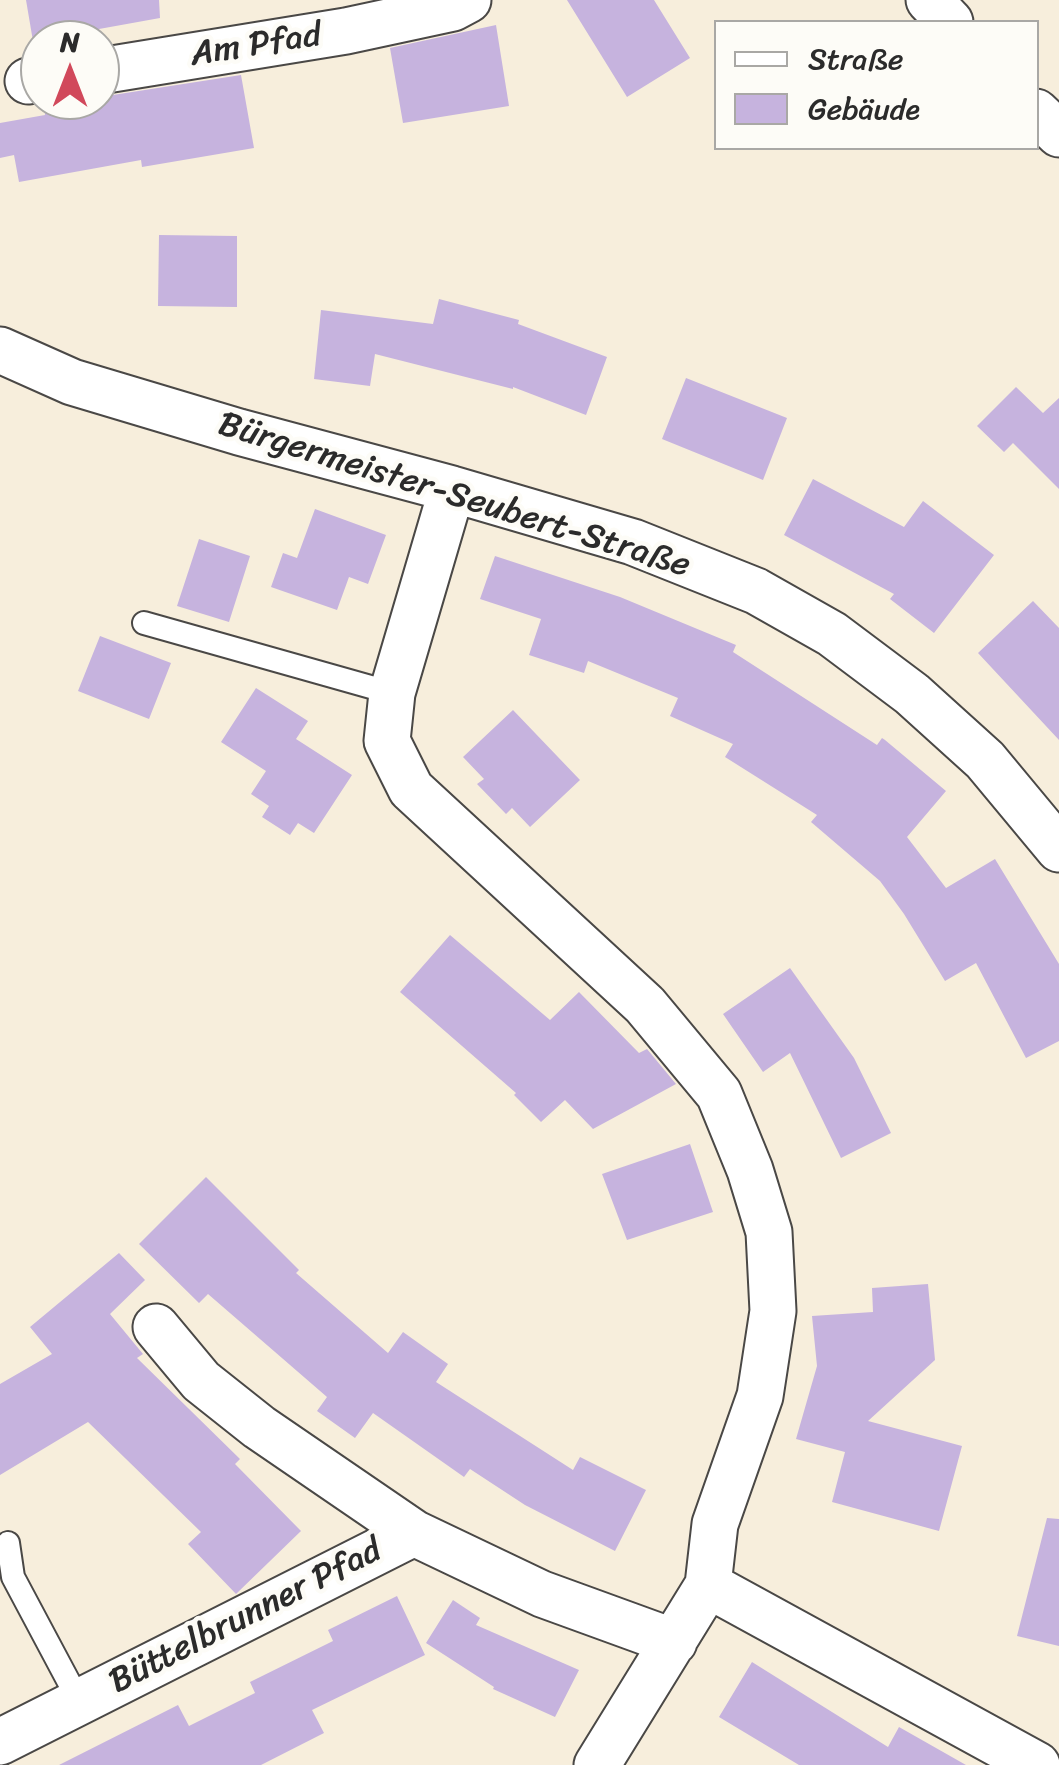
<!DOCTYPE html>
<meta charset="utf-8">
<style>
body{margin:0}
#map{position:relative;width:1059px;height:1765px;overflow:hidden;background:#f7eedc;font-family:Sriracha,sans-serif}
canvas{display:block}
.legend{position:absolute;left:714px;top:20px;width:325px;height:130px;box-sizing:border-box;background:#fdfcf7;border:2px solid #a9a8a5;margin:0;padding:12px 18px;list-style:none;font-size:30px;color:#2b2b2b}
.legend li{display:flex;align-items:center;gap:20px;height:50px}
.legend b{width:50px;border:2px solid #a9a8a5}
.north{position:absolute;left:20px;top:20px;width:100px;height:100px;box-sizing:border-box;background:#fdfcf7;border:2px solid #a9a8a5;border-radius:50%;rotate:0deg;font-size:28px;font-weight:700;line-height:40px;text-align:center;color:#2b2b2b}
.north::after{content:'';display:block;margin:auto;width:35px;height:45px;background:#d1495b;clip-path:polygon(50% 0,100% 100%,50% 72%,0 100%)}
</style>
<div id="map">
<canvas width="1059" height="1765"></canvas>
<ul class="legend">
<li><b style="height:12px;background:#fff"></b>Straße</li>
<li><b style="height:28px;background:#c6b3de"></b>Gebäude</li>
</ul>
<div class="north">N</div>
</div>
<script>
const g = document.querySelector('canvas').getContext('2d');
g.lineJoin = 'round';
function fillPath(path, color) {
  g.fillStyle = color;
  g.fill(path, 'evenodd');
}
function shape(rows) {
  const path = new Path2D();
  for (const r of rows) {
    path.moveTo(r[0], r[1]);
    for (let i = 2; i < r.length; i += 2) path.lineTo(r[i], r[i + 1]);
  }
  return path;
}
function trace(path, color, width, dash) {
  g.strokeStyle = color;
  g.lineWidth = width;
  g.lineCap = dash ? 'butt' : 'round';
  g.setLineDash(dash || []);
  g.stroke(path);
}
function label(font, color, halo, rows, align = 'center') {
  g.font = font + ' Sriracha,sans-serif';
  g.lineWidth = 9;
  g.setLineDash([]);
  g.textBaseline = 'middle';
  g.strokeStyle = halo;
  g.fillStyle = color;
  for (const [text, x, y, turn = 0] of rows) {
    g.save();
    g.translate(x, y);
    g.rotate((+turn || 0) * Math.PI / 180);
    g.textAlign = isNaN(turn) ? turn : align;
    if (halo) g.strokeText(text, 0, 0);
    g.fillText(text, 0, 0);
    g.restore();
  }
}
const building = shape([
 [26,0,159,0,160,18,99,29,102,44,100,40,40,40,40,53,35,53],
 [567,0,654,0,690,58,627,97],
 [496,25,509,106,403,123,390,48],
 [241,75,254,148,142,167,141,160,19,182,14,155,0,158,0,123,45,115,44,105,55,100,100,100,100,97],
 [159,235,237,236,237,307,158,306],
 [439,299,519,320,518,324,607,357,586,415,513,387,513,389,375,354,370,386,314,379,321,310,433,324],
 [686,378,787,418,763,480,662,439],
 [1016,387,1043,413,1059,398,1059,489,1013,443,1004,452,977,426],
 [813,479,904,527,923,501,994,555,934,633,890,599,894,594,784,535],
 [315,509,386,535,368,584,349,577,337,610,271,587,283,553,297,558],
 [199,539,250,556,229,622,177,606],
 [495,556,620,597,736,645,733,652,877,745,882,738,885,740,946,791,907,837,946,888,995,859,1059,964,1059,1041,1026,1058,976,963,945,981,904,914,880,881,811,822,817,815,725,757,733,744,670,716,678,698,588,661,584,673,529,655,541,619,480,599],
 [1033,601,1059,628,1059,740,978,653],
 [100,636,171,663,149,719,78,691],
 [256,688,308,721,296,739,352,775,314,833,298,823,290,835,262,817,269,806,251,794,266,771,221,742],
 [513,710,580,780,530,827,512,808,506,814,477,784,484,779,463,757],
 [450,935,550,1020,579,992,639,1053,647,1049,676,1084,593,1129,565,1100,541,1122,514,1095,516,1093,400,992],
 [790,968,854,1058,891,1133,841,1158,790,1053,763,1072,723,1014],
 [690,1144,713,1212,627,1240,602,1174],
 [206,1177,299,1270,296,1273,388,1353,403,1332,448,1364,436,1382,573,1470,580,1457,646,1490,615,1551,525,1505,470,1469,464,1477,373,1413,355,1438,317,1411,327,1397,208,1294,199,1303,139,1244],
 [119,1253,145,1280,110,1314,143,1354,137,1358,240,1459,235,1464,301,1531,236,1594,188,1544,201,1532,88,1422,0,1475,0,1384,52,1354,30,1327],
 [928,1284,935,1360,868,1421,962,1446,939,1531,832,1502,845,1452,796,1439,817,1366,812,1316,873,1312,872,1288],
 [1047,1518,1059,1519,1059,1646,1017,1636],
 [397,1596,425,1655,312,1710,324,1733,261,1765,59,1765,178,1705,189,1726,255,1693,250,1682,333,1641,328,1630],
 [453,1600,480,1618,476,1625,579,1670,555,1717,493,1689,494,1687,426,1643],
 [752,1662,888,1747,899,1727,966,1765,799,1765,719,1717]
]);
const lane = shape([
 [144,623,392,693],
 [8,1543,13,1577,79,1701]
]);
const street = shape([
 [929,0,950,22],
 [100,71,346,31,453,8,468,0],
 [28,81,40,79],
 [1036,112,1059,134],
 [0,350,72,382,239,432,452,489,633,542,756,591,832,634,912,694,985,760,1059,849],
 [452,489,392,693,387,741,411,789,645,1005,719,1094,750,1170,769,1232,773,1311,760,1396,715,1524,708,1585,597,1765],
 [156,1327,201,1381,259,1427,414,1533,542,1594,674,1642],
 [708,1585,1037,1765],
 [0,1742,414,1533]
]);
const streetNames = [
 ["Am Pfad",256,46,-9],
 ["Bürgermeister-Seubert-Straße",454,496,17],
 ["Büttelbrunner Pfad",246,1617,-27]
];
fillPath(building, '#c6b3de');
trace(lane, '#4a4846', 26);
trace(street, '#4a4846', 49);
trace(lane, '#fff', 22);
trace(street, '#fff', 45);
label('35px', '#2b2b2b', '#fdfcf7', streetNames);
</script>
